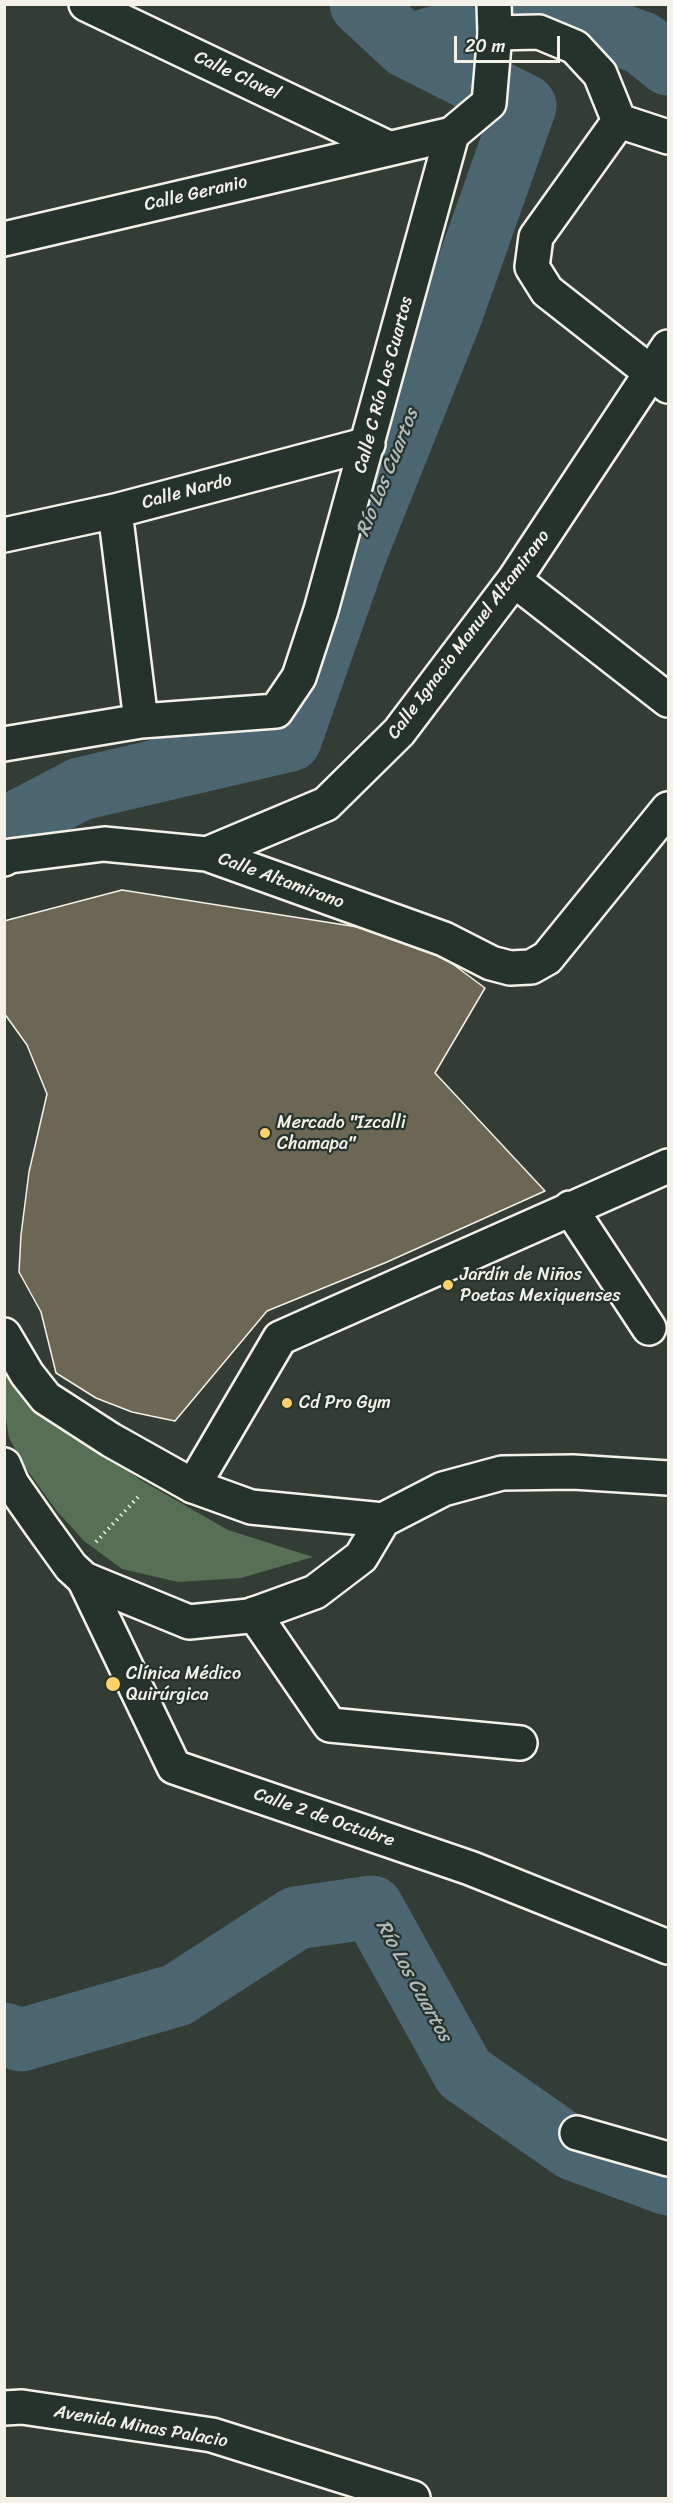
<!DOCTYPE html>
<meta charset="utf-8">
<style>
body{margin:0}
#map{position:relative;width:673px;height:2503px;overflow:hidden;background:#343d35;font-family:Sriracha,sans-serif}
canvas{display:block}
.frame{position:absolute;inset:0;border:6px solid #f4f1e8;pointer-events:none}
.scale{position:absolute;left:454px;top:36px;width:106px;height:27px;box-sizing:border-box;border:3px solid #f4f1e8;border-top:0;padding-left:8px;font-size:18px;line-height:21px;white-space:nowrap;color:#f4f1e8;-webkit-text-stroke:4px #26332d;paint-order:stroke}
</style>
<div id="map">
<canvas width="673" height="2503"></canvas>
<div class="frame"></div>
<div class="scale">20 m</div>
</div>
<script>
const g = document.querySelector('canvas').getContext('2d');
g.lineJoin = 'round';
function fillPath(path, color) {
  g.fillStyle = color;
  g.fill(path, 'evenodd');
}
function shape(rows) {
  const path = new Path2D();
  for (const r of rows) {
    path.moveTo(r[0], r[1]);
    for (let i = 2; i < r.length; i += 2) path.lineTo(r[i], r[i + 1]);
  }
  return path;
}
function trace(path, color, width, dash) {
  g.strokeStyle = color;
  g.lineWidth = width;
  g.lineCap = dash ? 'butt' : 'round';
  g.setLineDash(dash || []);
  g.stroke(path);
}
function label(font, color, halo, rows, align = 'center') {
  g.font = font + ' Sriracha,sans-serif';
  g.lineWidth = 4.5;
  g.setLineDash([]);
  g.textBaseline = 'middle';
  g.strokeStyle = halo;
  g.fillStyle = color;
  for (const [text, x, y, turn = 0] of rows) {
    g.save();
    g.translate(x, y);
    g.rotate((+turn || 0) * Math.PI / 180);
    g.textAlign = isNaN(turn) ? turn : align;
    if (halo) g.strokeText(text, 0, 0);
    g.fillText(text, 0, 0);
    g.restore();
  }
}
const green = shape([
 [4,1363,41,1403,139,1479,228,1530,313,1557,241,1578,178,1582,122,1569,84,1541,56,1510,25,1467,9,1438,4,1406]
]);
const river = shape([
 [406,46,541,7,642,43,668,64],
 [4,829,80,789,290,740,355,555,451,315,525,106,406,46,361,4],
 [4,2034,21,2040,177,1995,296,1918,372,1907,464,2073,573,2149,668,2184]
]);
const building = shape([
 [122,890,415,936,485,988,435,1073,545,1191,387,1262,267,1311,175,1421,132,1412,96,1398,56,1373,41,1312,19,1272,21,1235,29,1172,47,1094,27,1045,4,1013,4,921,122,890]
]);
const path = shape([
 [96,1542,140,1495]
]);
const street = shape([
 [86,4,388,148],
 [495,33,539,32,575,47,600,74,619,121],
 [619,121,536,237,532,267,547,291,668,386],
 [619,121,668,137],
 [115,511,141,721],
 [4,535,115,511,368,444],
 [514,580,668,700],
 [4,744,141,721,276,711,299,677,321,610,452,134],
 [207,854,326,804,399,732,514,580,668,347],
 [4,859,10,856,104,844,207,854,444,939,491,963,510,968,531,967,547,958,668,809],
 [570,1208,649,1328],
 [193,1486,280,1338,668,1166],
 [84,1579,174,1767,470,1868,668,1947],
 [254,1614,330,1725,520,1743],
 [577,2133,668,2159]
]);
const secondary = shape([
 [4,239,452,134,489,103,495,33,494,4],
 [4,1335,27,1374,46,1398,111,1440,193,1486,251,1507,383,1520],
 [4,1465,12,1484,40,1524,71,1567,84,1579,189,1622,249,1616,315,1592,361,1557,383,1520,443,1489,502,1473,573,1472,668,1478],
 [4,2408,22,2407,212,2435,413,2498]
]);
const markers = [
 [265,1133,6,"#ffd166"],
 [448,1285,6,"#ffd166"],
 [287,1403,6,"#ffd166"],
 [113,1684,8,"#ffd166"]
];
const streetNames = [
 ["Calle Clavel",237,76,25],
 ["Calle Geranio",196,194,-13],
 ["Calle C Río Los Cuartos",384,385,-75],
 ["Calle Nardo",187,492,-15],
 ["Calle Ignacio Manuel Altamirano",469,635,-53],
 ["Calle Altamirano",281,881,20],
 ["Calle 2 de Octubre",324,1818,19],
 ["Avenida Minas Palacio",141,2427,10]
];
const poiNames = [
 ["Mercado \"Izcalli",277,1123],
 ["Chamapa\"",277,1144],
 ["Jardín de Niños",460,1275],
 ["Poetas Mexiquenses",460,1296],
 ["Cd Pro Gym",299,1403],
 ["Clínica Médico",126,1674],
 ["Quirúrgica",126,1695]
];
const waterNames = [
 ["Río Los Cuartos",388,473,-68],
 ["Río Los Cuartos",413,1981,61]
];
fillPath(green, '#566f55');
trace(river, '#4c6671', 63);
fillPath(building, '#6c6755');
trace(building, '#f4f1e8', 1.5);
trace(street, '#f4f1e8', 38);
trace(secondary, '#f4f1e8', 38);
trace(path, '#f4f1e8', 4, [1.5, 4.5]);
trace(street, '#26332d', 33);
trace(secondary, '#26332d', 33);
for (const [x, y, r, color] of markers) {
  const dot = new Path2D();
  dot.arc(x, y, r, 0, 2 * Math.PI);
  g.fillStyle = color;
  g.fill(dot);
  trace(dot, '#26332d', 2);
}
label('18px', '#f4f1e8', '#26332d', streetNames);
label('18px', '#f4f1e8', '#26332d', poiNames, 'left');
label('italic 20px', '#b1b9b8', '#26332d', waterNames);
</script>
